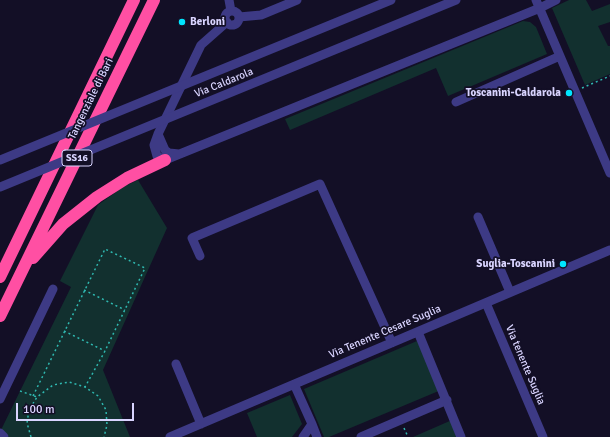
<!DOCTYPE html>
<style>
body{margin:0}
#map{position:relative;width:610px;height:437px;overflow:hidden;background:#130f26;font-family:Signika,sans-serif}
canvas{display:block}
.scale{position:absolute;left:16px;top:403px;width:118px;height:18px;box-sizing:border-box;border:2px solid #d9d4ff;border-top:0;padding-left:5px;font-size:12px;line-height:14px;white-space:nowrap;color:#d9d4ff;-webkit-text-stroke:3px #130f26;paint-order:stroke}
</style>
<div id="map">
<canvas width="610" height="437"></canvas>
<div class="scale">100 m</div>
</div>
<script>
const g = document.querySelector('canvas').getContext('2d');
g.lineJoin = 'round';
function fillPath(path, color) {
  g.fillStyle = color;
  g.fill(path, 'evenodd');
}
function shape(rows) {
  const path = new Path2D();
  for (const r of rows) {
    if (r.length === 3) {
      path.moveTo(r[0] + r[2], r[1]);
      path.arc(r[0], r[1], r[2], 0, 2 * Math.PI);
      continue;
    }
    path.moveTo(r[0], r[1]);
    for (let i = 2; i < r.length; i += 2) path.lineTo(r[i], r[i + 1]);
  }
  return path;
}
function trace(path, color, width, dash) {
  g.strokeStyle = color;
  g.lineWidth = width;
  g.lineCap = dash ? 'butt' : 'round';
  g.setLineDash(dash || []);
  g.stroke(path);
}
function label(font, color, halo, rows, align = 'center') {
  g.font = font + ' Signika,sans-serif';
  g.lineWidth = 3.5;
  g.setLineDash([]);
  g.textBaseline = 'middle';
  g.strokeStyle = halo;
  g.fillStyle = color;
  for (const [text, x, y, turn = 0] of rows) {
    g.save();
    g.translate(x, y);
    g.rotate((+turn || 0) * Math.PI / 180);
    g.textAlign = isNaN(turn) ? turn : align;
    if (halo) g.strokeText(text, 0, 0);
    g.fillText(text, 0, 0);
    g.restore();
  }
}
const green = shape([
 [569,0,586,0,592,11,610,4,610,22,598,26,608,46,610,46,610,74,585,85,552,8],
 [523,21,530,22,536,27,547,54,448,96,436,68,290,130,285,119],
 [138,180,167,228,103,370,130,437,9,437,1,430,71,287,60,281,98,205,123,187],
 [417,341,441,390,329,437,324,437,304,389],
 [290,395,302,424,292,437,257,437,247,413],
 [452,420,459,437,413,437]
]);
const path = shape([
 [582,88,610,76],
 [84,290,125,310],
 [64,331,105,351],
 [20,391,37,397],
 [33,396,105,249,145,268,105,351,85,387],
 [404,428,408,437],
 [31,437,27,423,29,410,37,397,53,385,69,382,85,387,98,396,106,410,107,425,104,437]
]);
const minor = shape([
 [229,0,231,11],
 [536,0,610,173],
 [232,18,7],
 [239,17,261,15,297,0],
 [227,22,201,45,158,134,154,145,157,156,165,160,540,8,556,0],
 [456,102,560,56],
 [158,134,165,150,169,153,179,154],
 [478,217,510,292],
 [200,256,192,238,320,184,392,343],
 [486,303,543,437],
 [418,332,461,437],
 [176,364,201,424],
 [294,384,312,424,303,437],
 [0,399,53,289],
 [312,424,317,437],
 [0,433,4,437],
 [170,437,610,250],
 [361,437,447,400]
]);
const highway = shape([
 [33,258,63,224,97,197,127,178,165,160],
 [0,277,134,0],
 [0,316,154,0]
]);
const minorBridge = shape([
 [0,160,391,0],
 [0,187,456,0]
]);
const markers = [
 [182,22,4,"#00e5ff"],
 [569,93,4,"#00e5ff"],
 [563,264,4,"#00e5ff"]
];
const shields = [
 [77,158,30]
];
const shieldNames = [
 ["SS16",77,158]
];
const poiNames = [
 ["Berloni",190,22,"left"],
 ["Toscanini-Caldarola",561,93],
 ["Suglia-Toscanini",555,264]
];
const streetNames = [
 ["Via Caldarola",224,83,-22],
 ["Tangenziale di Bari",91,99,-64],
 ["Via Tenente Cesare Suglia",385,332,-23],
 ["Via tenente Suglia",525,365,67]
];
fillPath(green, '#12302f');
trace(path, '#2fb8b0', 1.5, [2, 3]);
trace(minor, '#3d3a85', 9);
trace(highway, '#ff4fa3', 12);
trace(minorBridge, '#3d3a85', 9);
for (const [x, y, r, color] of markers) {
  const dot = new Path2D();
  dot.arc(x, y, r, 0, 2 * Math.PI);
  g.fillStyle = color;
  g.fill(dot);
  trace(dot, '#130f26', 1.5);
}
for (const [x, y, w] of shields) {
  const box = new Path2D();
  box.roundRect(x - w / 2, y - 8, w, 16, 3);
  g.fillStyle = '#130f26';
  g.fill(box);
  trace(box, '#d9d4ff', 1);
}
label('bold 10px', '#d9d4ff', null, shieldNames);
label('bold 11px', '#d9d4ff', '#130f26', poiNames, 'right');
label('11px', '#d9d4ff', '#130f26', streetNames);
</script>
